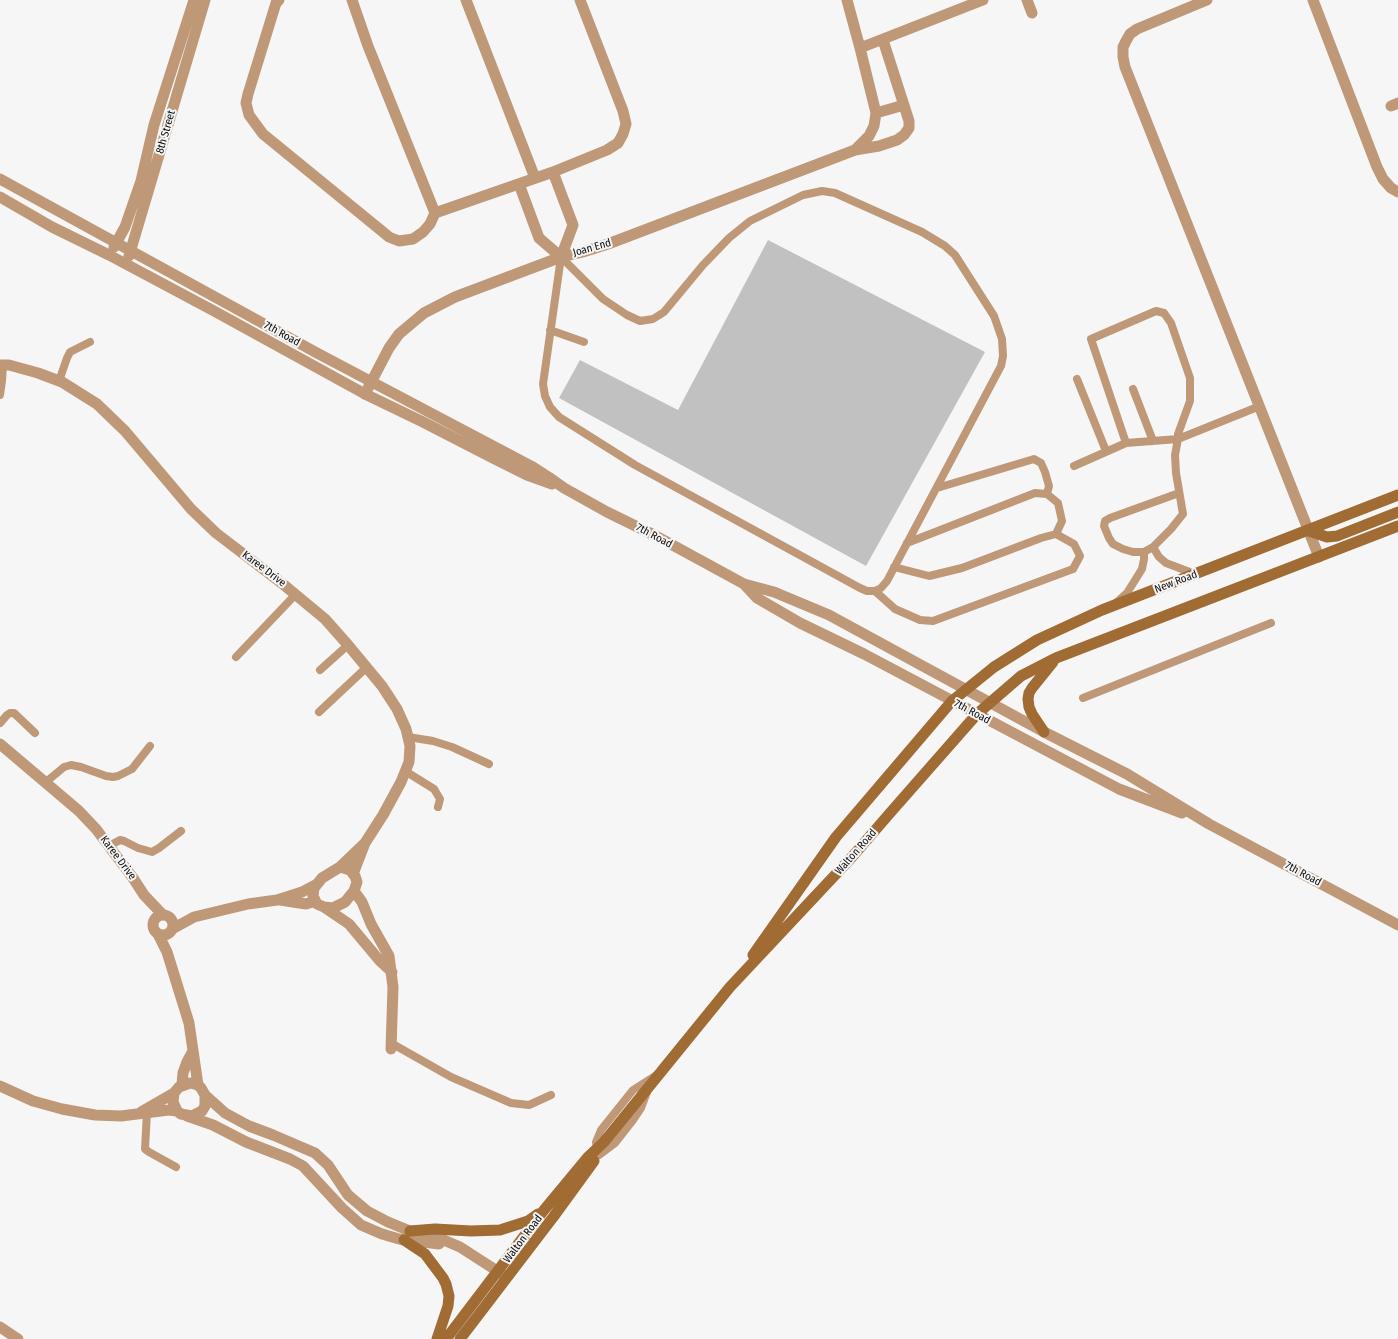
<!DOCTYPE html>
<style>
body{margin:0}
canvas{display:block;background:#f6f6f7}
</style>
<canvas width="1398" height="1339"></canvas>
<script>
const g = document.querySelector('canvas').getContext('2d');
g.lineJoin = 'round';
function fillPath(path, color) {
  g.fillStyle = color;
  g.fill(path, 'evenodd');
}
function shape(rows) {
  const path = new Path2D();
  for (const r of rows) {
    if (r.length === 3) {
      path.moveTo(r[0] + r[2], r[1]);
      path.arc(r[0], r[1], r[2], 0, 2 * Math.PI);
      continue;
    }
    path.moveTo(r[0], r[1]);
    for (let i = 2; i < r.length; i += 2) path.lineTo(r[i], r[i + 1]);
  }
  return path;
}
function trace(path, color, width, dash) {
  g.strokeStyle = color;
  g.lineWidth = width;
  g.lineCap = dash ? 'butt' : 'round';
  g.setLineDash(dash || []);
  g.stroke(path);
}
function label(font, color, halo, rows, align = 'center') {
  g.font = font + ' "Fira Sans Condensed",sans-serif';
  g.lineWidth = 4;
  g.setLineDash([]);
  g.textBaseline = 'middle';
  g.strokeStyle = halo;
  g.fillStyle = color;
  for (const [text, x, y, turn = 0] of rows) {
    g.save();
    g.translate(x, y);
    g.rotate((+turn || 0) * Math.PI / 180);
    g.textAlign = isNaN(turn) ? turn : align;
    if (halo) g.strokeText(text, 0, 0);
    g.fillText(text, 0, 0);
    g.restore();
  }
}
const building = shape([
 [768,240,985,352,866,566,559,398,580,360,678,410]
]);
const service = shape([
 [822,191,835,193,922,232,945,246,955,255,994,316,1002,339,1003,356,1001,366,887,581,881,588,875,591,867,591,860,588,635,465,559,417,550,407,545,396,543,384,561,257,603,299,627,315,640,321,653,319,664,312,703,265,729,238,750,221,803,195,822,191],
 [550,330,584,342],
 [1077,379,1106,451],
 [59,381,67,358,70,352,90,342],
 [1133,389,1153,441],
 [0,395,2,381,3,365],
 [1074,466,1126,443,1178,439,1178,434,1190,401,1190,378,1171,323,1164,313,1156,311,1091,339,1126,443],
 [937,488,1034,459,1041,463,1045,472,1049,486,1047,494],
 [1179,493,1110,518,1105,521,1104,526,1109,538,1113,544,1123,549,1133,552,1144,552,1153,547,1171,529,1183,514,1176,473,1175,455,1178,439,1260,406],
 [907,543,1035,493,1047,494,1058,503,1062,521,1056,534],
 [1153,547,1159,557,1166,563,1195,574],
 [875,591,895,609,920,620,933,621,1073,569,1080,556,1074,544,1056,534,1041,538,962,568,929,576,894,567],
 [1116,603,1127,593,1142,569,1144,559,1144,552],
 [236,657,296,594],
 [320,670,348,645],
 [1083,698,1271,623],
 [319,712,367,667],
 [0,723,7,715,10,713,14,713,35,733],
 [408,737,433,741,452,747,489,764],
 [405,771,434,789,440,799,438,807],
 [46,782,64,767,71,765,81,767,106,776,113,777,118,776,132,769,150,746],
 [109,846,120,840,124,841,138,848,152,852,159,848,181,831],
 [391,1043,451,1077,511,1103,529,1105,551,1095],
 [147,1112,145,1149,149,1152,176,1167],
 [597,1149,596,1142,601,1130,633,1090,655,1076],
 [599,1155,615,1143,633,1120,641,1108,647,1092]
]);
const minor = shape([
 [279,0,276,3,248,94,246,103,249,115,263,134,383,232,389,237,399,241,413,239,423,232,430,224,435,213,368,46,352,0],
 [466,0,535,178],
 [847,0,860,48,983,0],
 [1027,0,1032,13],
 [1207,0,1137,29,1130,34,1126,41,1123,47,1123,57,1125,67,1319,557],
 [1313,0,1377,167,1383,179,1391,188,1398,192],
 [1391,106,1398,103],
 [876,113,904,105],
 [855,150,869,136,874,126,876,113,860,48],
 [553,172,573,225,561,257],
 [519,184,539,238,561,257],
 [435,213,553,172,607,150,618,143,623,134,626,124,623,111,580,0],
 [0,365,9,365,38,373,62,382,97,404,125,431,191,509,216,533,284,585,325,619,348,645,382,686,397,709,406,729,410,746,409,762,401,782,383,815,365,843,340,867],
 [365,394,389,348,399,334,424,313,455,297,561,257,583,252,608,244,855,150,879,146,897,140,904,135,909,128,909,121,883,40],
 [0,744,79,811,96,829,133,878,144,895,163,915],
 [340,867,350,870,355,876,357,882,354,891,345,902,333,908,324,907,317,904,313,896,314,888,322,878,340,867],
 [353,874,365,843],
 [354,891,362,902,371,924,389,956,393,987,391,1049],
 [280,900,306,904,315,901],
 [324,907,349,924,380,961,392,972],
 [163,925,10],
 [174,928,194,917,248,904,277,900,302,892,317,884],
 [158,934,167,952,189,1023,198,1085],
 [182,1084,183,1073,187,1062,193,1051],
 [0,1086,33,1101,62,1109,95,1115,121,1116,169,1110,177,1111],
 [205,1095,205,1106,202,1111,192,1116,181,1114,177,1111,173,1102,174,1093,179,1087,190,1083,198,1085,201,1088,205,1095,225,1113,249,1126,273,1135,315,1153,328,1165,348,1195,367,1211,388,1222,410,1231,432,1235,460,1247,505,1276],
 [141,1112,174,1093],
 [187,1116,213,1125,246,1142,290,1159,303,1166,342,1208,361,1225,382,1234,399,1239,439,1244],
 [0,1327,18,1339]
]);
const tertiary = shape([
 [0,179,317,353,533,467,550,478,564,488,607,512,656,536,744,584,774,592,829,615,1044,732,1127,774,1209,824,1398,925],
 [0,197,52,227,109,255,214,311,365,394,423,422,495,459,527,475,552,484],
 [114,247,125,227,141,181,154,125,194,0],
 [129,256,205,0],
 [744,584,757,598,800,623,864,654,1119,789,1182,813]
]);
const secondary = shape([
 [1309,531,1327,537,1337,536,1398,512],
 [1044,732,1032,714,1029,707,1028,699,1029,693,1032,688,1053,662],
 [753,955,836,837,952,701,994,667,1037,640,1102,610,1398,495],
 [410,1231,435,1229,471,1231,500,1230,528,1221,538,1214],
 [404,1240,425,1254,443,1278,446,1284,449,1296,448,1306,437,1339],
 [446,1339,544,1210,588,1157,604,1142,730,987,852,857,890,813,977,714,1021,676,1056,658,1398,526],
 [460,1339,554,1216,594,1161]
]);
const streetNames = [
 ["8th Street",166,132,-74],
 ["Joan End",592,248,-16],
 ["7th Road",282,334,29],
 ["7th Road",654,536,28],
 ["Karee Drive",264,569,37],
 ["New Road",1176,582,-21],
 ["7th Road",972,712,28],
 ["Walton Road",856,852,-49],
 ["Karee Drive",118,858,53],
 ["7th Road",1303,874,28],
 ["Walton Road",523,1239,-53]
];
fillPath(building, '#c2c1c2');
trace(service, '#bf9977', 8);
trace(minor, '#bf9977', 11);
trace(tertiary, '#bf9977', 11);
trace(secondary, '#a16b34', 11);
label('11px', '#0c0c0c', '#f6f6f7', streetNames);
</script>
